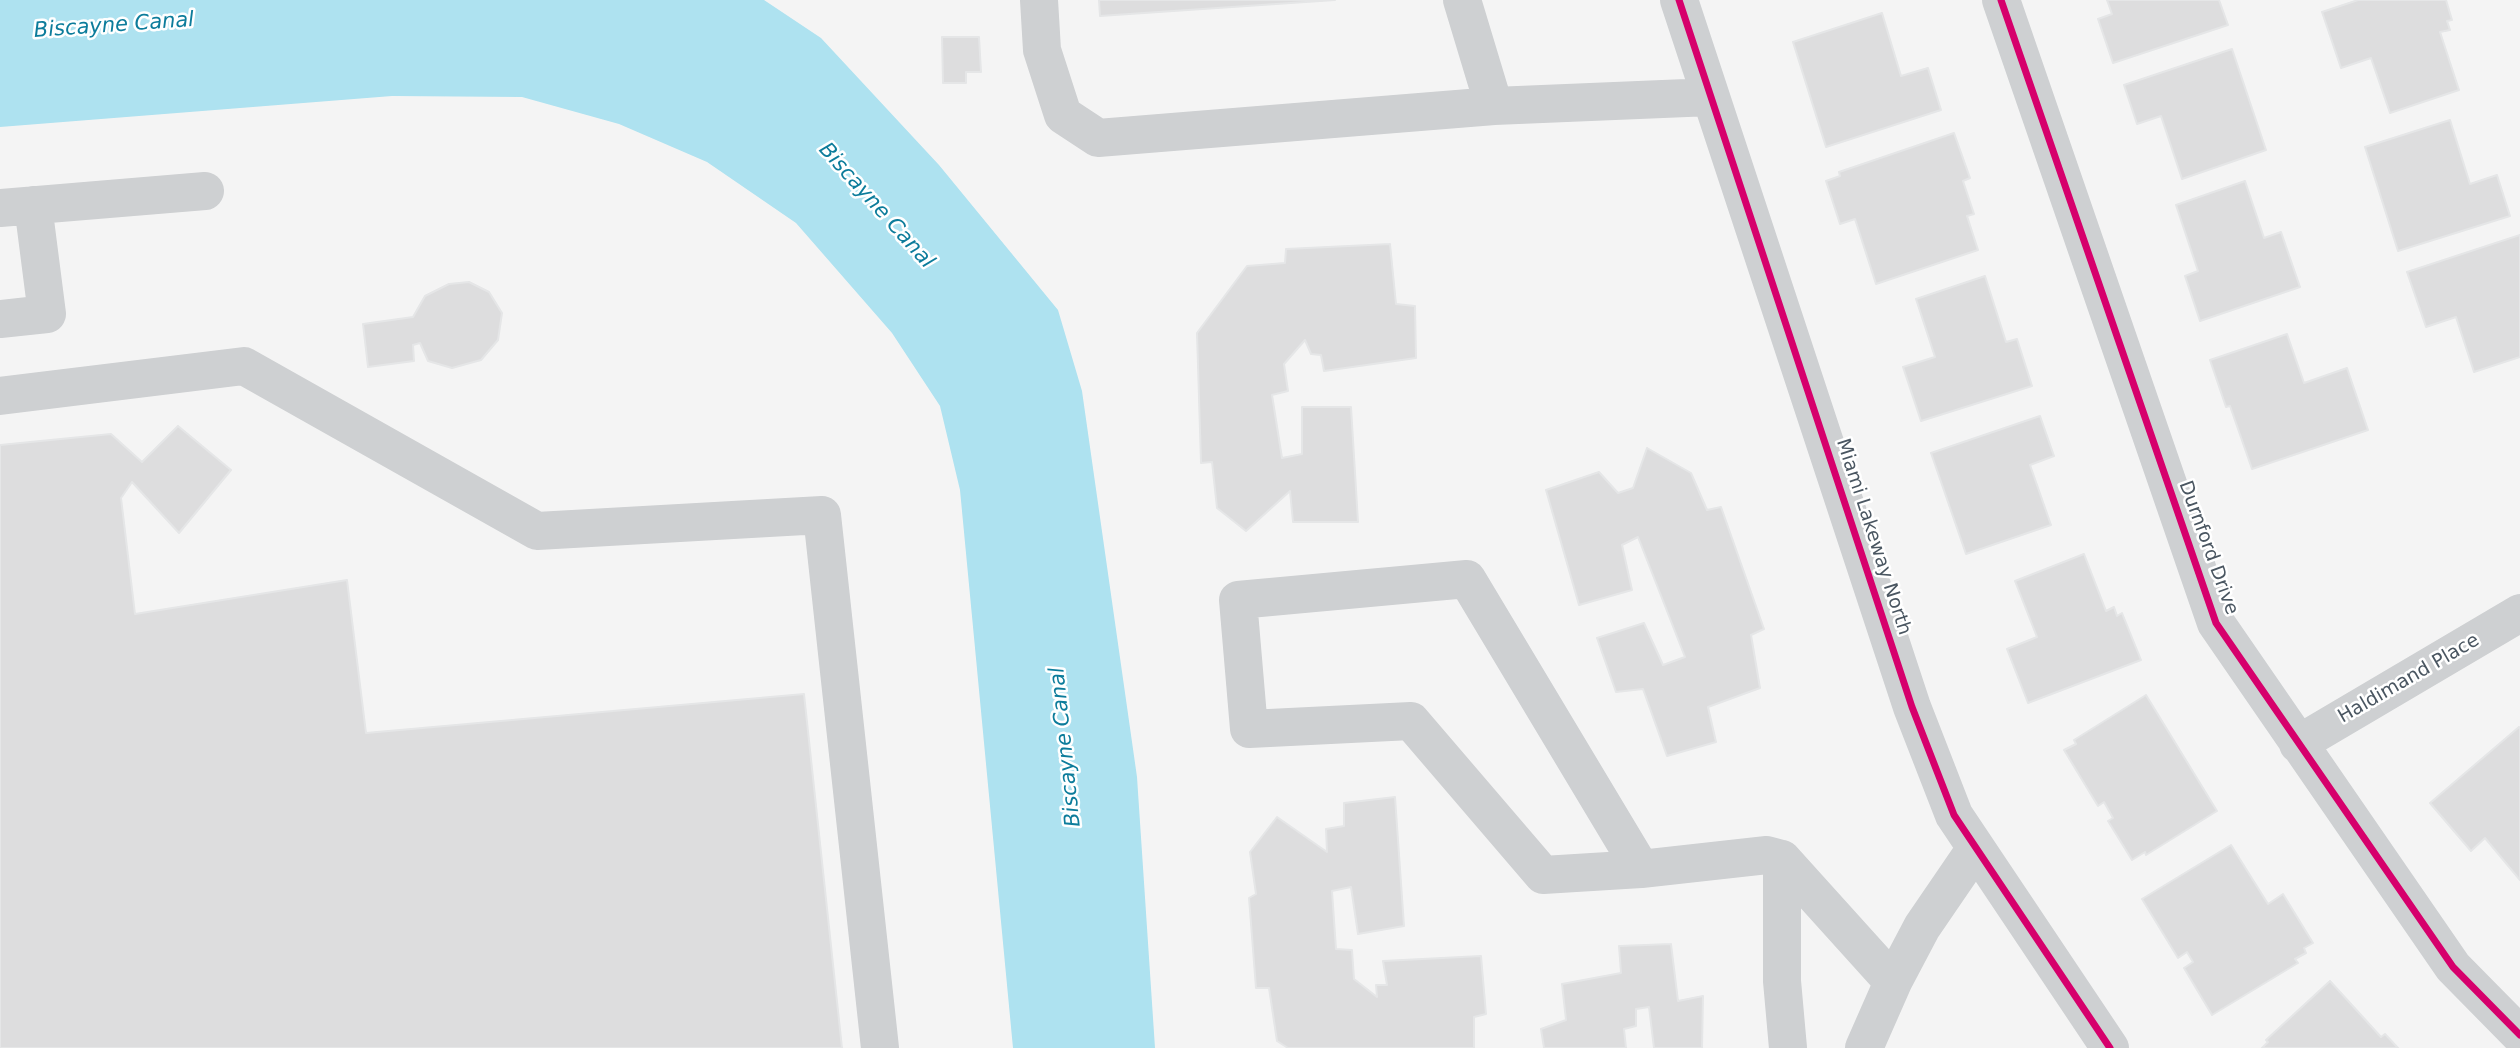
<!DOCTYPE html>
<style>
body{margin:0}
canvas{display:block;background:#f4f4f4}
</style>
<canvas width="2520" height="1048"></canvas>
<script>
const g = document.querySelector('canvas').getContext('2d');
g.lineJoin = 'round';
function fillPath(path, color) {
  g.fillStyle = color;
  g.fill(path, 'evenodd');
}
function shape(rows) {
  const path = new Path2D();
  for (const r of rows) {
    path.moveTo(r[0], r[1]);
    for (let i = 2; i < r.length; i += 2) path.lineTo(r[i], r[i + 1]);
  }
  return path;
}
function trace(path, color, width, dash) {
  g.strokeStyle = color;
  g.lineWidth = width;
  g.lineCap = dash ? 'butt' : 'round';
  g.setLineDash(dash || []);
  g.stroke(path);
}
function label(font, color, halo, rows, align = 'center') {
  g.font = font + ' "DejaVu Sans",sans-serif';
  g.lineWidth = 5;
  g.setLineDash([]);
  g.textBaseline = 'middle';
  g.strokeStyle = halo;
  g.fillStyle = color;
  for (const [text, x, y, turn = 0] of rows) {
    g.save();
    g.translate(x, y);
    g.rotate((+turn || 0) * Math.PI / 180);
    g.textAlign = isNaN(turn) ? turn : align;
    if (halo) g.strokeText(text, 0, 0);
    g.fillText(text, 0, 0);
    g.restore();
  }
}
const water = shape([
 [0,0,764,0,821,38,939,165,1058,310,1082,391,1137,777,1155,1048,1013,1048,960,490,940,406,892,333,796,223,707,162,619,124,522,97,392,96,0,127]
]);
const building = shape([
 [1099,0,1335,0,1100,16,1099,0],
 [2107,0,2219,0,2228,25,2113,63,2098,19,2112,14,2107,0],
 [2358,0,2446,0,2452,20,2447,21,2450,30,2440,32,2459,90,2390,113,2371,58,2341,68,2322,12,2358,0],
 [1882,13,1901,76,1928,68,1941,110,1826,147,1793,42,1882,13],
 [942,37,979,37,981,72,966,72,966,83,943,83,942,37],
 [2232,49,2266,150,2182,179,2161,116,2137,124,2124,85,2232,49],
 [2450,120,2470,184,2497,175,2510,216,2398,251,2365,147,2450,120],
 [1954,133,1970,178,1963,181,1974,214,1967,216,1978,250,1876,284,1855,219,1840,224,1826,181,1840,176,1839,172,1954,133],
 [2245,181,2264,238,2281,232,2300,287,2200,321,2185,276,2198,271,2176,205,2245,181],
 [2520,235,2520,357,2474,372,2456,317,2426,327,2407,272,2520,235],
 [1390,244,1396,304,1415,306,1416,358,1324,371,1321,355,1311,354,1305,340,1284,364,1288,391,1272,395,1282,458,1302,454,1302,407,1351,407,1358,522,1293,522,1290,491,1246,531,1217,508,1212,462,1201,463,1197,333,1247,266,1285,263,1286,249,1390,244],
 [1985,276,2006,342,2017,339,2032,386,1921,421,1903,367,1935,357,1916,299,1985,276],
 [469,282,489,292,502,313,498,340,481,360,452,368,428,361,420,343,413,345,414,361,368,367,363,324,413,317,425,296,449,284,469,282],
 [2287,334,2304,383,2347,368,2368,430,2252,469,2230,406,2226,407,2210,360,2287,334],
 [2040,416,2054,456,2030,465,2051,525,1966,554,1931,453,2040,416],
 [178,426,231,470,179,533,132,482,121,498,135,614,347,580,366,733,804,694,842,1048,0,1048,0,445,111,434,142,462,178,426],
 [1647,448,1691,473,1707,510,1721,507,1764,629,1751,635,1760,688,1708,707,1716,742,1667,756,1643,689,1616,692,1597,638,1644,623,1663,665,1685,657,1638,537,1622,545,1632,590,1579,605,1546,490,1599,472,1618,493,1633,488,1647,448],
 [2084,554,2106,611,2114,607,2117,616,2122,613,2141,660,2028,703,2007,649,2037,637,2015,581,2084,554],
 [2146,695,2217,811,2146,855,2145,852,2132,860,2108,821,2113,818,2104,802,2098,806,2064,750,2076,744,2074,740,2146,695],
 [2519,727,2520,729,2520,880,2485,838,2471,851,2430,803,2519,727],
 [1395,797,1404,926,1358,934,1351,887,1332,891,1336,949,1352,950,1354,979,1377,997,1376,985,1387,985,1383,961,1481,956,1486,1014,1474,1017,1474,1048,1288,1048,1277,1041,1269,988,1256,988,1249,898,1256,894,1250,852,1277,817,1327,852,1326,829,1344,826,1344,803,1395,797],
 [2231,845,2268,904,2283,894,2313,943,2304,948,2306,953,2295,959,2298,963,2212,1015,2184,968,2193,962,2187,952,2178,958,2142,899,2231,845],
 [1671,944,1678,1001,1703,996,1702,1048,1654,1048,1649,1007,1636,1009,1636,1026,1624,1029,1626,1048,1544,1048,1541,1029,1566,1020,1562,984,1621,973,1619,946,1671,944],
 [2330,981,2381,1037,2385,1034,2398,1048,2262,1048,2268,1042,2266,1040,2330,981]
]);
const minor = shape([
 [1039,0,1042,50,1063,115,1098,138,1494,106,1462,0],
 [1679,0,1912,707,1954,815,2110,1048],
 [2001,0,2216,623,2453,967,2520,1035],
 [1494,106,1711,97],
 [0,208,205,191],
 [0,319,47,314,33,205],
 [0,396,244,366,537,531,822,515,880,1048],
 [2298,744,2520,613],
 [1782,859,1782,981,1788,1048],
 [1641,869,1467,579,1238,600,1249,729,1411,721,1543,875,1641,869,1767,855,1782,859,1893,982,1922,927,1976,848],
 [1864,1048,1893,982]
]);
const cycleway = shape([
 [1679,0,1912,707,1954,815,2110,1048],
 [2001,0,2216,623,2453,967,2520,1035]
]);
const streetNames = [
 ["Miami Lakeway North",1873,537,72],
 ["Durnford Drive",2208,548,70],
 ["Haldimand Place",2409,679,-30]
];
const waterNames = [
 ["Biscayne Canal",114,26,-4],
 ["Biscayne Canal",876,206,48],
 ["Biscayne Canal",1066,747,-96]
];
fillPath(water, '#aee2f0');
fillPath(building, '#ddddde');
trace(building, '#e5e6e7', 2);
trace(minor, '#ced0d2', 38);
trace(cycleway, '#d6006c', 7);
label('19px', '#4a5661', '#fff', streetNames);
label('italic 21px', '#0c7c9b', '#fff', waterNames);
</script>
